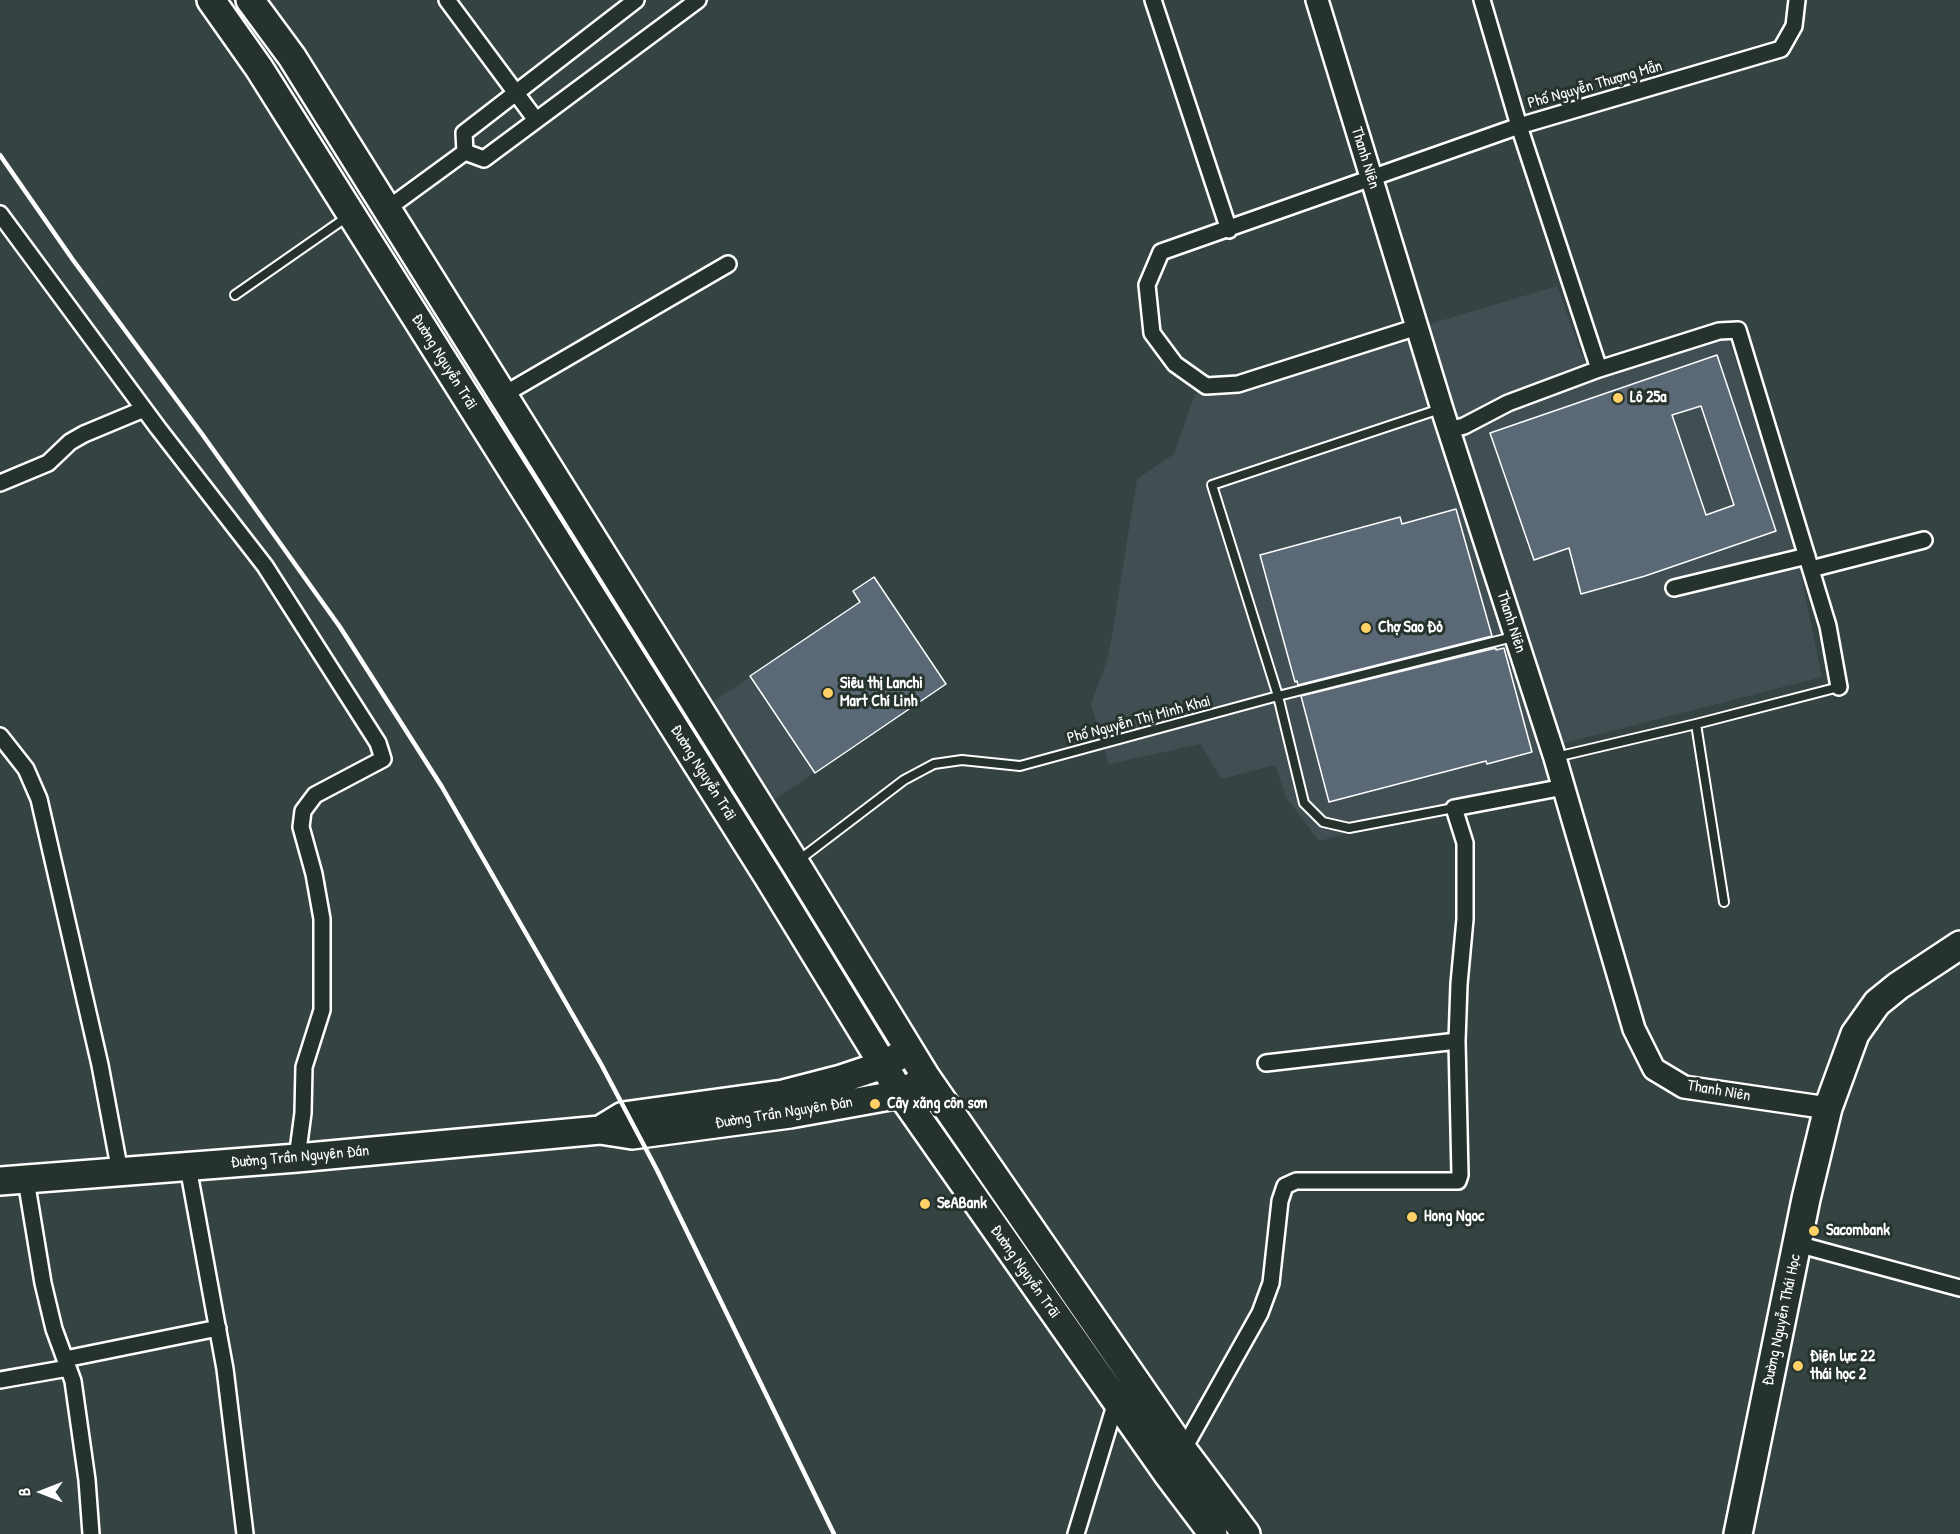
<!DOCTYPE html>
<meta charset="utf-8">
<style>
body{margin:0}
#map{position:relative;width:1960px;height:1534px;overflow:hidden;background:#364343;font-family:"Patrick Hand",sans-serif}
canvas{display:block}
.north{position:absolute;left:12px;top:1462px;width:60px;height:60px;-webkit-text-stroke:4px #26332d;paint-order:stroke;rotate:270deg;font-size:16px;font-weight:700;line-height:24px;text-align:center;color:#fff}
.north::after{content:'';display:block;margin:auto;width:21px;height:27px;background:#fff;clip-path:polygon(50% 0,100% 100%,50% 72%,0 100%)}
</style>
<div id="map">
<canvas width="1960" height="1534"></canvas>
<div class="north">B</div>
</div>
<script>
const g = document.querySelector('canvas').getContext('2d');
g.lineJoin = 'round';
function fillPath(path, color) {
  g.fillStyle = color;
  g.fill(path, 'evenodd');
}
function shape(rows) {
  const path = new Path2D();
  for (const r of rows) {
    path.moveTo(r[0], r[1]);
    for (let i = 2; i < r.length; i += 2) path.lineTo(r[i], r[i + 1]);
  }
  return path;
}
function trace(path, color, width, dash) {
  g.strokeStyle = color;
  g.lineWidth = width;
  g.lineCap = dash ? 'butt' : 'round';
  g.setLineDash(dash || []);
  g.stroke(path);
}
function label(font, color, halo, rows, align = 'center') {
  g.font = font + ' "Patrick Hand",sans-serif';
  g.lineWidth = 6;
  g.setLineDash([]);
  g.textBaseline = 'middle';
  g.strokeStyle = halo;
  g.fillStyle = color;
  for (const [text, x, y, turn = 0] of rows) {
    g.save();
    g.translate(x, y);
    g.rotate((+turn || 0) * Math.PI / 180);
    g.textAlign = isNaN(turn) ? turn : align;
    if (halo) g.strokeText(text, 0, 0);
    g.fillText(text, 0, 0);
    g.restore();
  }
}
const built = shape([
 [1557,286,1587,369,1727,335,1793,536,1822,677,1569,742,1539,756,1550,782,1319,841,1286,797,1275,765,1222,779,1200,744,1109,764,1091,704,1107,660,1111,641,1137,479,1174,454,1195,394],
 [874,577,946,684,774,800,711,703,860,603,853,591]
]);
const building = shape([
 [1717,355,1776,531,1645,576,1581,594,1569,548,1534,560,1490,433,1717,355],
 [1701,406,1734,505,1706,515,1672,415,1701,406],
 [1456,509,1492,636,1298,685,1297,681,1295,682,1260,555,1400,517,1402,524,1456,509],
 [874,577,946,684,815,773,750,676,860,602,853,591,874,577],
 [1496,648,1496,650,1504,648,1532,752,1487,764,1486,761,1329,802,1301,696,1496,648]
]);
const lane = shape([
 [235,295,347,217],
 [1440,409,1212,485,1278,696,1304,803,1323,822,1349,828,1454,808],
 [1696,724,1724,902],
 [1556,757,1696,724,1839,687],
 [799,860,904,780,934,764,962,760,1020,766,1278,696,1513,637]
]);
const street = shape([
 [447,0,536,120],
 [1153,0,1229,230],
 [1482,0,1519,126,1599,369,1719,331,1738,330,1828,626,1839,687],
 [465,152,484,159,698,0],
 [465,152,464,133,636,0],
 [387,209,465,152],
 [0,214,158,428,265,566,378,743,383,759,315,795,303,811,301,827,314,874,322,919,322,1010,304,1067,303,1113,297,1158],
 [1417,327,1238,384,1206,386,1175,364,1152,333,1147,285,1161,252,1519,126,1781,49,1794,26,1797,0],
 [503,395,728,264],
 [1449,430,1464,426,1508,403,1599,369],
 [0,483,48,463,70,442,84,434,144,409],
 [1811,569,1924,540],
 [1674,588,1807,556],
 [0,736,26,769,39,799,100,1065,120,1172],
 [1266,1063,1457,1041],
 [188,1167,225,1369,245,1534],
 [26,1180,43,1283,54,1329,73,1381,87,1480,91,1534],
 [1797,1244,1960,1288],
 [65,1359,218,1328],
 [0,1380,68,1368],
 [1183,1450,1260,1313,1271,1283,1280,1201,1285,1186,1296,1181,1458,1181,1460,1175,1457,1041,1459,984,1465,919,1465,843,1454,808,1564,787],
 [1076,1534,1116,1402]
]);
const secondary = shape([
 [1317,0,1442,409,1555,758,1634,1029,1654,1069,1684,1087,1828,1108]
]);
const highway = shape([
 [211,0,259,68,769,878,901,1094,1167,1473,1213,1534],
 [250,0,292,57,795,863,926,1077,1183,1450,1246,1534],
 [600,1130,623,1116,783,1094,841,1079,883,1065,899,1056],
 [0,1181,297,1158,600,1130,632,1135,790,1114,901,1094,915,1085],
 [1738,1534,1806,1199,1828,1108,1855,1034,1877,1003,1898,986,1960,945]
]);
const rail = shape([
 [0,155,73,260,202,434,340,627,442,787,601,1064,657,1170,834,1534]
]);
const markers = [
 [1618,398,6,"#ffd166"],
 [1366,628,6,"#ffd166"],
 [828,693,6,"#ffd166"],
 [875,1104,6,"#ffd166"],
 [925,1204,6,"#ffd166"],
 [1412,1217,6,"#ffd166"],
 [1814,1231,6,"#ffd166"],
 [1798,1366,6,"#ffd166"]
];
const streetNames = [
 ["Phố Nguyễn Thượng Mẫn",1595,85,-16],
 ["Thanh Niên",1365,158,73],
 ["Đường Nguyễn Trãi",444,362,58],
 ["Thanh Niên",1511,622,72],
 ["Phố Nguyễn Thị Minh Khai",1139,720,-15],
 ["Đường Nguyễn Trãi",703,773,58],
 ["Thanh Niên",1719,1091,10],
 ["Đường Trần Nguyên Đán",784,1113,-9],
 ["Đường Trần Nguyên Đán",300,1157,-5],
 ["Đường Nguyễn Trãi",1025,1272,55],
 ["Đường Nguyễn Thái Học",1782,1320,-78]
];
const poiNames = [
 ["Lô 25a",1630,398],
 ["Chợ Sao Đỏ",1378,628],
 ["Siêu thị Lanchi",840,684],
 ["Mart Chí Linh",840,702],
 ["Cây xăng côn sơn",887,1104],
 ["SeABank",937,1204],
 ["Hong Ngoc",1424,1217],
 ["Sacombank",1826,1231],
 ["Điện lực 22",1810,1357],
 ["thái học 2",1810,1375]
];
fillPath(built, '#414e52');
fillPath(building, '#5b6875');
trace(building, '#fff', 1.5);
trace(lane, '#fff', 12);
trace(street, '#fff', 20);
trace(secondary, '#fff', 26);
trace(highway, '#fff', 32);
trace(lane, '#26332d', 8);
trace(street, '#26332d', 15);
trace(secondary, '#26332d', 21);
trace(highway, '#26332d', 27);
trace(rail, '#fff', 4.5);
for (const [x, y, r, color] of markers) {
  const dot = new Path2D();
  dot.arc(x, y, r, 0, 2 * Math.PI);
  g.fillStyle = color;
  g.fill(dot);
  trace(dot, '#26332d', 2);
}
label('16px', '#fff', '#26332d', streetNames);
label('bold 16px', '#fff', '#26332d', poiNames, 'left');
</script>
